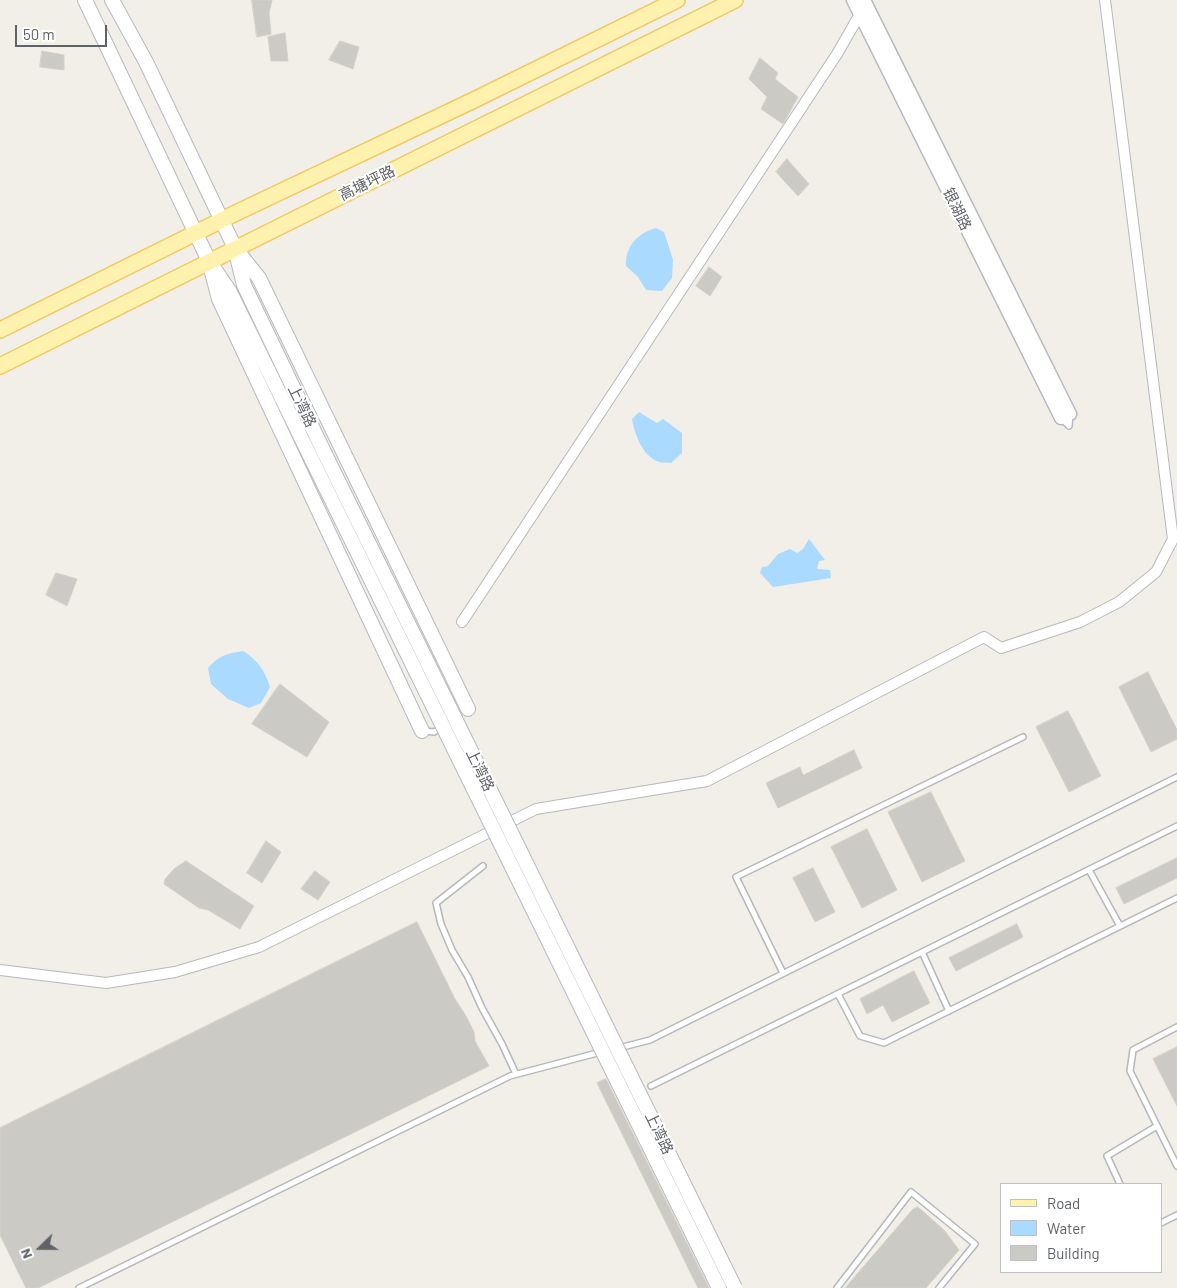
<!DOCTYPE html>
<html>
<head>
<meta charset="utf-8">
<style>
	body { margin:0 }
	#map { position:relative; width:1177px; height:1288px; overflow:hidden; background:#f1efe8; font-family:Barlow,sans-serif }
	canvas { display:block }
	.legend { position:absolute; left:1000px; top:1183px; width:162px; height:90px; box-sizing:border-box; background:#fff; border:1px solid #bfc1c3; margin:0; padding:6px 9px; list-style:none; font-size:15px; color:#5f6368 }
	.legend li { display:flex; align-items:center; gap:10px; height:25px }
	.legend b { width:25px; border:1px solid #bfc1c3 }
	.north { position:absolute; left:15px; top:1223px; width:50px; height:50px; -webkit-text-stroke:4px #fff; paint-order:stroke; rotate:248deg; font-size:14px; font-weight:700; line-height:20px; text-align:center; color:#5f6368 }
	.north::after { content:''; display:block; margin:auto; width:18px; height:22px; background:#5f6368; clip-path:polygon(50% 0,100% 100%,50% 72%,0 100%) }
	.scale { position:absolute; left:15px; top:25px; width:92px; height:22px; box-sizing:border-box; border:2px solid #5f6368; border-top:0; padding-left:6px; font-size:15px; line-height:18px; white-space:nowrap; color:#5f6368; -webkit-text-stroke:4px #fff; paint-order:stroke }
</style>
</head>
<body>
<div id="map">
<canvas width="1177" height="1288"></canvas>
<ul class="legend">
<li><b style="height:6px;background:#fff2af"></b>Road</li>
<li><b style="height:14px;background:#aadaff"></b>Water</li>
<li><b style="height:14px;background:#cccac5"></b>Building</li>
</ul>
<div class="north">N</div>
<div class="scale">50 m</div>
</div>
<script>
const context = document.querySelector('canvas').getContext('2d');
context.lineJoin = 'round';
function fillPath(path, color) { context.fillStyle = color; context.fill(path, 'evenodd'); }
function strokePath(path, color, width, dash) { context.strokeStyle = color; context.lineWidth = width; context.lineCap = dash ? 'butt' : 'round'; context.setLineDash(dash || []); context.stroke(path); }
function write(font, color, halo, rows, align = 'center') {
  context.font = font + ' Barlow,"Noto Sans SC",sans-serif'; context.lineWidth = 4.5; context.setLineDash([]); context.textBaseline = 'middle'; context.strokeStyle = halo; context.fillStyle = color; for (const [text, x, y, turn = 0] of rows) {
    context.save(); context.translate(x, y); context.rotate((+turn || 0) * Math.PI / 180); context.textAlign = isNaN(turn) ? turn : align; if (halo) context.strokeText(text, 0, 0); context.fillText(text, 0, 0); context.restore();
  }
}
fillPath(new Path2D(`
	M656 228 664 232 673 260 672 278 662 291 646 290 638 277 626 266C625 246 638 233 656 228Z
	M639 412 657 423 663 419 682 433V453L671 463C667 462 662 463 659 462 642 456 635 434 632 419Z
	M809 539 825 560 819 561 817 569 830 570 831 578 773 587 760 573 762 567 768 566 778 554 790 549 797 553 803 549Z
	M243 651C258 660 265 671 270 687L261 703 249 708 228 699 211 684 208 668C220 655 226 654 243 651Z`), '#aadaff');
const building = new Path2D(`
	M252 0H272L269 13 271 34 257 37Z
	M285 33 288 61H271L268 37Z
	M340 41 359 47 353 69 329 60Z
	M42 51 64 55V70L40 67Z
	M760 58 778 73 775 79 798 97 783 124 761 109 767 97 749 79Z
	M787 159 809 184 798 196 776 172Z
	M709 267 722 277 710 296 696 286Z
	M56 573 77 579 67 606 46 595Z
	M1148 672 1177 730V739L1151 752 1119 687Z
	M280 684 329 722 307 757 252 724Z
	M1068 711 1101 776 1069 792 1036 727Z
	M854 750 862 768 778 808 766 783 800 767 803 775Z
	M931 792 965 861 922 882 888 812Z
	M867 829 897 890 862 908 831 847Z
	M266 841 281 852 262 883 247 873Z
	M1177 858V878L1124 904 1116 888Z
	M186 861 254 906 240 929 208 910 199 908 164 884 165 879 174 869Z
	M813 868 835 912 815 922 793 878Z
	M315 871 330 882 318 900 301 889Z
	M417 922 455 999 466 1016 474 1032 475 1041 489 1066 38 1288H26L0 1235V1128Z
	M1017 924 1023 937 956 971 949 958Z
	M914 971 930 1003 892 1022 883 1005 867 1014 860 999Z
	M1177 1047V1106L1153 1059Z
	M606 1079 709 1288H698L597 1083Z
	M918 1207 944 1230 959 1250 926 1288H845L913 1209Z`);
fillPath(building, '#cccac5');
strokePath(building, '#d6d1c6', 1);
const service = new Path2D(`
	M1062 419 1069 426 1070 414
	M423 731 434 732 443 727
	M483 866 436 903 441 924 452 950 468 977 482 1008 502 1044 516 1074
	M1089 870 1120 926
	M922 952 949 1011
	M783 973 736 877 1023 737
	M838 994 860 1036 884 1043 1177 898
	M1177 1027 1133 1050 1130 1071 1177 1166
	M619 1048 650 1040 1177 777
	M651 1086 1177 826
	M1120 1184 1107 1156 1157 1126
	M1161 1223 1177 1215
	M79 1288 510 1076 601 1052
	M837 1288 911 1192 975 1244 939 1288`);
const minor = new Path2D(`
	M462 622 837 54 860 14
	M0 970 106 983 175 972 259 947 536 809 707 781 984 637 1001 648 1080 622 1119 602 1156 572 1173 539 1105 0`);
const tertiary = new Path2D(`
	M853 0 1061 418
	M864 0 1070 414`);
const secondary = new Path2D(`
	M85 0 209 261 230 292 312 460
	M112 0 146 62 235 248 244 285 325 454
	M235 248 259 278 468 709
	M209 261 219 299 422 731`);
const primary = new Path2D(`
	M0 330 240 211 472 101 677 0
	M0 366 735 0`);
strokePath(service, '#b5b8bc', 8);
strokePath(minor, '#b5b8bc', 12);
strokePath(tertiary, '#b5b8bc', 15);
strokePath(secondary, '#b6babf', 16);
strokePath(primary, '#f2c960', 18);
strokePath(service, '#fff', 5);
strokePath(minor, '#fff', 10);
strokePath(tertiary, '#fff', 12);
strokePath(secondary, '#fff', 14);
strokePath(primary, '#fff2af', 15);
const secondaryBridge = new Path2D(`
	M325 454 735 1288
	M312 460 719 1288`);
strokePath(secondaryBridge, '#b6babf', 16, []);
strokePath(secondaryBridge, '#fff', 14);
write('15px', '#5f6368', '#fff', [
	["高塘坪路",367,183,-26],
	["银湖路",957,209,64],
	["上湾路",302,406,64],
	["上湾路",480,770,64],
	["上湾路",659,1133,64]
]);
</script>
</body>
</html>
